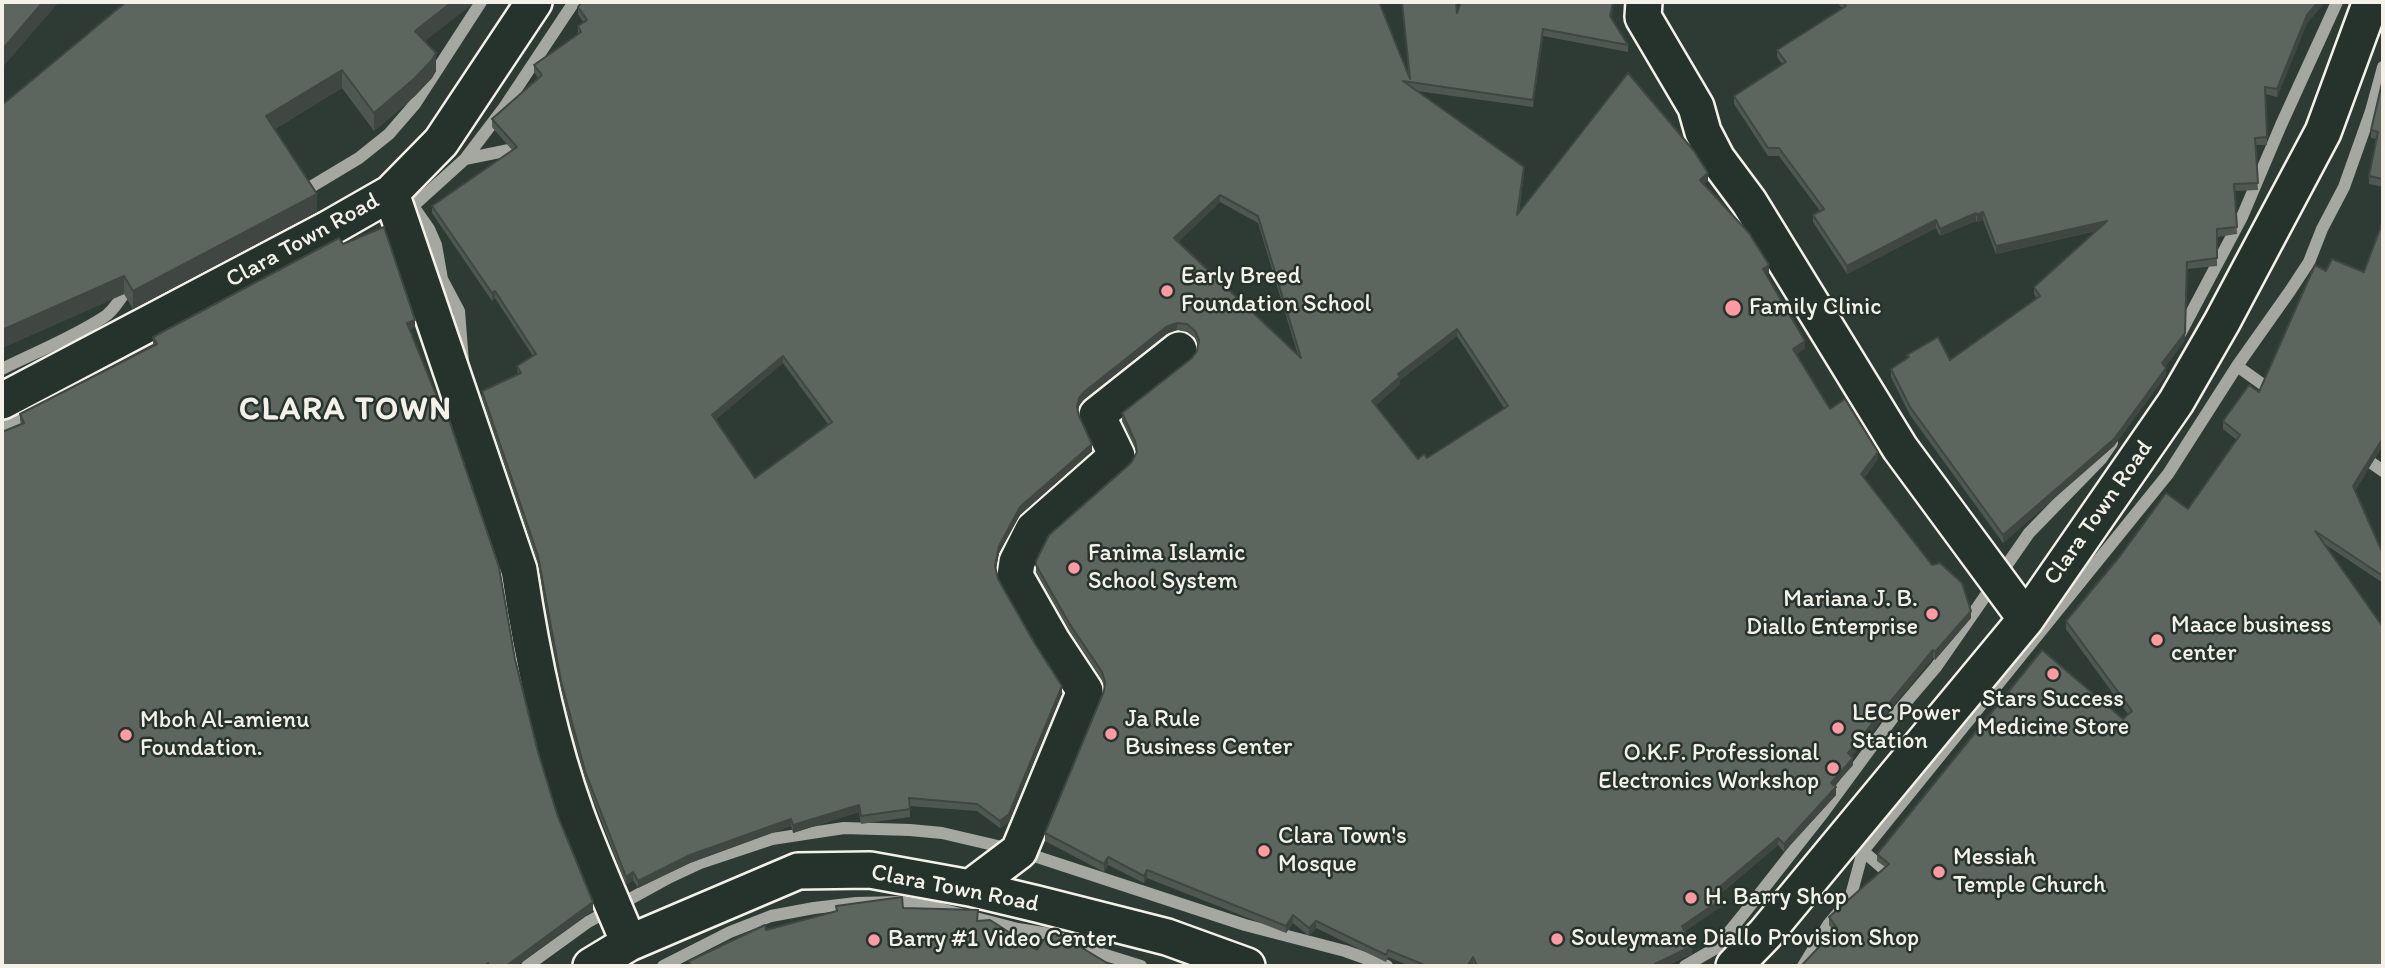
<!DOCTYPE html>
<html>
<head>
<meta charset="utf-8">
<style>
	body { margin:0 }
	#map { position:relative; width:2385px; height:968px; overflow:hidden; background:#2e3b34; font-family:Itim,sans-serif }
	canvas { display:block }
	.frame { position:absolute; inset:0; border:4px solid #f4f1e8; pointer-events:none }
</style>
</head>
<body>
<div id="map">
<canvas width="2385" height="968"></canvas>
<div class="frame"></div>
</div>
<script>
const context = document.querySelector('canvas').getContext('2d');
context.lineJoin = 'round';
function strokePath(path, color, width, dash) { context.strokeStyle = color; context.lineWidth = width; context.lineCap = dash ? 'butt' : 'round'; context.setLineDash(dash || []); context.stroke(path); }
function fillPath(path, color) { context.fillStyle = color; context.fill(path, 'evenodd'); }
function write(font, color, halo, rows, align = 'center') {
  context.font = font + ' Itim,sans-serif'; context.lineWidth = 5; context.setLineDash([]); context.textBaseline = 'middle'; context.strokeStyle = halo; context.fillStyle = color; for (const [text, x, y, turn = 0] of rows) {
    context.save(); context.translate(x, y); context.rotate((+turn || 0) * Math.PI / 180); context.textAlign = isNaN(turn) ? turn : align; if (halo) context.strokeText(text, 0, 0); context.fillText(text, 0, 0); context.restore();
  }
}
strokePath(new Path2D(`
	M465 159 514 149 525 142
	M299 194 359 158 389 134 415 104 481 2
	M413 206 429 229 436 245 442 279 459 311 463 362
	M402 216 465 159 503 109 574 2
	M2179 336 2242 217 2281 125 2337 2
	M2237 366 2276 394
	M2 369C36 352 72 338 104 317 117 309 121 293 133 285
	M2 428 32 412
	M2359 454 2383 471
	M1863 851 1894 878
	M527 966 588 922 670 877 700 863 772 839 844 828 910 830 942 833 1019 851 1245 925 1345 951 1387 966
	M663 966 730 932 771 916 814 908 856 903 900 902 937 908 1018 929 1050 934 1096 952 1141 966
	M1685 966 1716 948 1746 911 1823 813 1895 715 1936 667 2029 533 2101 459 2112 443
	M1803 966 1828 925 1850 899 1863 851 2168 474 2237 366 2290 291 2309 262 2322 229 2344 187 2371 111 2383 67`), '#a4a8a0', 12);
const street = new Path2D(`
	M1644 2 1643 17 1696 107 1703 132 1717 159 1749 202 1900 448 2026 619
	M391 193 519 570C531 651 548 736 576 814 592 858 611 900 629 943
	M2 401 328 229 391 193 441 142 534 2
	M970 888 1019 851 1085 691 1052 641 1015 576 1017 562 1033 530 1117 456 1097 415 1179 350
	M591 966 629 943 798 871 870 870 970 888 1037 904 1167 937 1247 966
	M1734 966 1765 934 2026 619 2176 402 2222 322 2323 132 2369 7 2373 2`);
strokePath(street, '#f4f1e8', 40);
strokePath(street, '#26332d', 35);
fillPath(new Path2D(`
	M475 2 424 41 436 71 432 78 415 96 374 131 342 88 275 129 317 212 133 309 124 294 2 348V105Z
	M1402 2H1456L1457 13 1461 2H1614L1611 18 1628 45V52L1543 36 1533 107 1417 91 1524 174 1519 213 1708 180 1704 184 1769 273 1766 275 1805 348 1796 354 1830 409 1878 459 1864 478 1971 618 1935 660 1933 658 1851 756 1853 765 1834 786 1836 795 1784 852 1778 845 1719 895 1722 906 1685 931 1692 954 1666 966H1474L1473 964 1472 966H1410L1388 957 1386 962 1316 928 1309 936 1293 923 1286 933 1147 878 1144 883 1108 865 1104 872 1045 841V833L1104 691V687L1102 680 1069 630 1036 572V565L1131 463 1136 453 1135 448 1122 421V413L1192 358 1197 351 1198 346 1195 338 1187 332 1177 330 1166 334 1084 399 1079 406 1078 411 1079 416 1092 451 1020 515 999 553 996 569 998 579 1062 693 1009 822 1000 828 977 811 910 806V817L861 824 859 812 793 833 791 826 690 863 638 888 633 880 626 885 585 778 561 689 538 564 482 398V391L518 375 517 366 533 356 495 298 492 301 432 213V206L512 150 492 127V119L538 78 534 72V65L578 34V26L583 22 578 14V7L1409 77ZM1220 202 1258 223 1298 355 1178 242ZM1457 336 1504 408 1427 458 1418 459 1375 406 1400 384V380ZM783 363 828 424 755 478 716 419Z
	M1837 2H2325L2307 23 2277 97 2265 94 2267 145H2255L2258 190 2235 191 2237 234 2217 237V266L2187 269 2185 340 2165 367 2166 375 2114 446 2003 543 1910 415 1891 377V369L1907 359V355L1950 360 2037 299 2034 294V287L2096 231 1996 254 1983 220 1977 222 1976 221 1940 236 1936 228 1847 274 1813 222V215L1820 211 1779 156H1768L1734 104V96L1782 64 1777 57V50L1842 8Z
	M2383 83V187L2369 184V176L2377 139 2371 138V130Z
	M2383 221V445L2355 491 2383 554V583L2326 545 2383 627 1834 932 1829 925V917L1885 867 1877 861V854L2123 719 2128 714 2066 629V621L2188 509 2237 440 2223 429V421L2259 392 2326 271 2364 272Z
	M343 244 415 327 410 329 515 659 538 752 557 814 593 910 516 966H2L21 424 20 421V414L153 346V337Z`), '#4f5751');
fillPath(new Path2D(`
	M43 2H59L2 68V50Z
	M452 2H475L415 49V31Z
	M2318 2H2325L2307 23 2277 97V89L2307 15Z
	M1543 29V36L1533 107V100Z
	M436 53V71L432 78 415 96 374 131V113Z
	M342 70V88L266 134V116Z
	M1524 167V174L1517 222V215Z
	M1708 173V180L1700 187V180Z
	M317 194V212L133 309V291Z
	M1220 195V202L1174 246V238Z
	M1983 212V220L1977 222V215Z
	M1976 213V221L1940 236V229Z
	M1936 220V228L1847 274V266Z
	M2107 221V228L1996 254V246Z
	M2187 262 2185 340 2162 371V363Z
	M1769 265V273L1763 277V269Z
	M124 276V294L2 348V330Z
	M495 291V298L492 301V293Z
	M415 320V327L407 330V323Z
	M1177 323V330L1166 334 1084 399 1079 406 1077 414V407L1079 398 1084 392 1166 327Z
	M1457 329V336L1400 380V384L1372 409V401L1398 374Z
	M1805 341V348L1793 357V349Z
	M783 356V363L712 422V415Z
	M2166 368V375L2114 446 2003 543V535Z
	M2383 438V445L2353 494V486Z
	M1092 444V451L1020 515 999 553 995 573V566L999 546 1020 507Z
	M1878 452V459L1861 481V474Z
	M1971 611V618L1935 660V652Z
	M1933 650V658L1848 761V753Z
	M1062 686V693L1009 822 1000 828V821Z
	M1853 758V765L1831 790V783Z
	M1836 787V795L1784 852V844Z
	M859 805V812L793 833V825Z
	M791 819V826L690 863 638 888V881L690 855Z
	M1778 838V845L1716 897V890Z
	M1108 857V865L1104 872V864Z
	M1147 870V878L1144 883V876Z
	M633 872V880L626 885V877Z
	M1722 899V906L1682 933V926Z
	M593 902V910L516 966H506Z
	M1293 915V923L1286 933V926Z
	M1316 921V928L1309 936V928Z
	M1692 946V954L1666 966H1655V964Z
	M1473 957V964L1472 966H1467Z`), '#404742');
const building = new Path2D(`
	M2 2H43L2 50Z
	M126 2H452L415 31 436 53 432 60 415 78 374 113 342 70 266 116 317 194 133 291 124 276 2 330V105Z
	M582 2H1379L1410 79 1402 2H1456L1457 13 1461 2H1613L1610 16 1628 45 1543 29 1533 100 1403 81 1524 167 1517 215 1628 73 1694 151 1708 173 1700 180 1749 233 1769 265 1763 269 1805 341 1793 349 1830 409 1845 399 1878 452 1861 474 1932 565 1940 563 1962 583 1971 611 1935 652 1933 650 1848 753 1853 758 1831 783 1836 787 1784 844 1778 838 1716 890 1722 899 1682 926 1692 946 1655 964 1656 966H1477L1473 957 1467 966H1427L1388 950 1386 955 1316 921 1309 928 1293 915 1286 926 1147 870 1144 876 1108 857 1104 864 1045 833 1104 691 1105 682 1102 672 1069 623 1036 565V561L1049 535 1131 463 1137 452 1135 441 1122 413 1192 358 1197 351 1199 340 1195 331 1187 324 1177 323 1166 327 1084 392 1079 398 1077 407 1079 416 1092 444 1020 507 999 546 995 566 998 579 1035 644 1062 686 1009 814 1000 821 977 804 909 798 910 809 861 816 859 805 793 825 791 819 690 855 638 881 633 872 626 877 585 771 561 681 538 556 482 391 521 373 517 366 536 354 495 291 492 293 432 206 517 147 492 119 542 75 534 65 581 32 578 26 587 20 578 7ZM1220 195 1258 216 1301 358 1174 238ZM1457 329 1508 406 1427 458 1424 454 1418 459 1372 401 1400 377 1398 374ZM783 356 832 422 755 478 712 415Z
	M1843 2H2318L2307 15 2277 89 2265 87 2267 137 2255 138 2258 183 2234 184 2237 227 2217 229V258L2187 262 2185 333 2162 363 2166 368 2114 439 2003 535 1910 407 1891 369 1909 357 1907 355 1938 337 1950 360 2040 296 2034 287 2107 221 1996 246 1983 212 1977 215 1976 213 1940 229 1936 220 1847 266 1813 215 1824 209 1779 148H1768L1734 96 1786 62 1777 50 1846 6Z
	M2382 83H2383V179L2369 176 2378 132 2371 130Z
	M2383 221V438L2353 486 2383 554V576L2315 531 2383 627V966H1801L1837 928 1829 917 1889 864 1877 854 2042 650 2123 719 2132 711 2066 621 2120 556 2166 493 2188 509 2240 435 2223 421 2249 385 2259 392 2315 265 2326 271 2332 259 2364 272Z
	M384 227 415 320 407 323 442 409 445 408 499 567 515 659 538 752 557 814 593 902 506 966H490L488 963 485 966H2V432L24 423 20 414 157 344 153 337 339 238 343 244Z
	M902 897 903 908 978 910 977 921 990 920 1037 950 1051 929 1112 966H691L689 961 765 925 766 930 837 911 836 906Z`);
fillPath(building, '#5c655e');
strokePath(building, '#404742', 2);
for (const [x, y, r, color] of [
	[1167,291,7,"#ff9aa2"],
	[1733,308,9,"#ff9aa2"],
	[1074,568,7,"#ff9aa2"],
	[1932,614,7,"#ff9aa2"],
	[2157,640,7,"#ff9aa2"],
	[2053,674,7,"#ff9aa2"],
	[1838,728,7,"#ff9aa2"],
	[1111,734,7,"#ff9aa2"],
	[126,735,7,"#ff9aa2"],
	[1833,768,7,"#ff9aa2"],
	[1264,851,7,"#ff9aa2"],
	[1939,872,7,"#ff9aa2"],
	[1691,898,7,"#ff9aa2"],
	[1557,939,7,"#ff9aa2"],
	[874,940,7,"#ff9aa2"]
]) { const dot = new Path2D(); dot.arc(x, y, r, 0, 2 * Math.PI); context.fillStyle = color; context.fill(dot); strokePath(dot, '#26332d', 2.5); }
write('24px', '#f4f1e8', '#26332d', [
	["Clara Town Road",303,241,-29],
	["Clara Town Road",2099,513,-55],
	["Clara Town Road",955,889,11]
]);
write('24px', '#f4f1e8', '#26332d', [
	["Early Breed",1181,277],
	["Foundation School",1181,305],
	["Family Clinic",1749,308],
	["Fanima Islamic",1088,554],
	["School System",1088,582],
	["Mariana J. B.",1918,600,"right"],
	["Diallo Enterprise",1918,628,"right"],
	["Maace business",2171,626],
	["center",2171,654],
	["Stars Success",2053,700,"center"],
	["Medicine Store",2053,728,"center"],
	["LEC Power",1852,714],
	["Station",1852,742],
	["Ja Rule",1125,720],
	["Business Center",1125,748],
	["Mboh Al-amienu",140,721],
	["Foundation.",140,749],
	["O.K.F. Professional",1819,754,"right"],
	["Electronics Workshop",1819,782,"right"],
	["Clara Town's",1278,837],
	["Mosque",1278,865],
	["Messiah",1953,858],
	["Temple Church",1953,886],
	["H. Barry Shop",1705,898],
	["Souleymane Diallo Provision Shop",1571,939],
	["Barry #1 Video Center",888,940]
], 'left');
context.letterSpacing = '2px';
write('bold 32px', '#f4f1e8', '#26332d', [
	["CLARA TOWN",346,411]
]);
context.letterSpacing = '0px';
</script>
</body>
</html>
